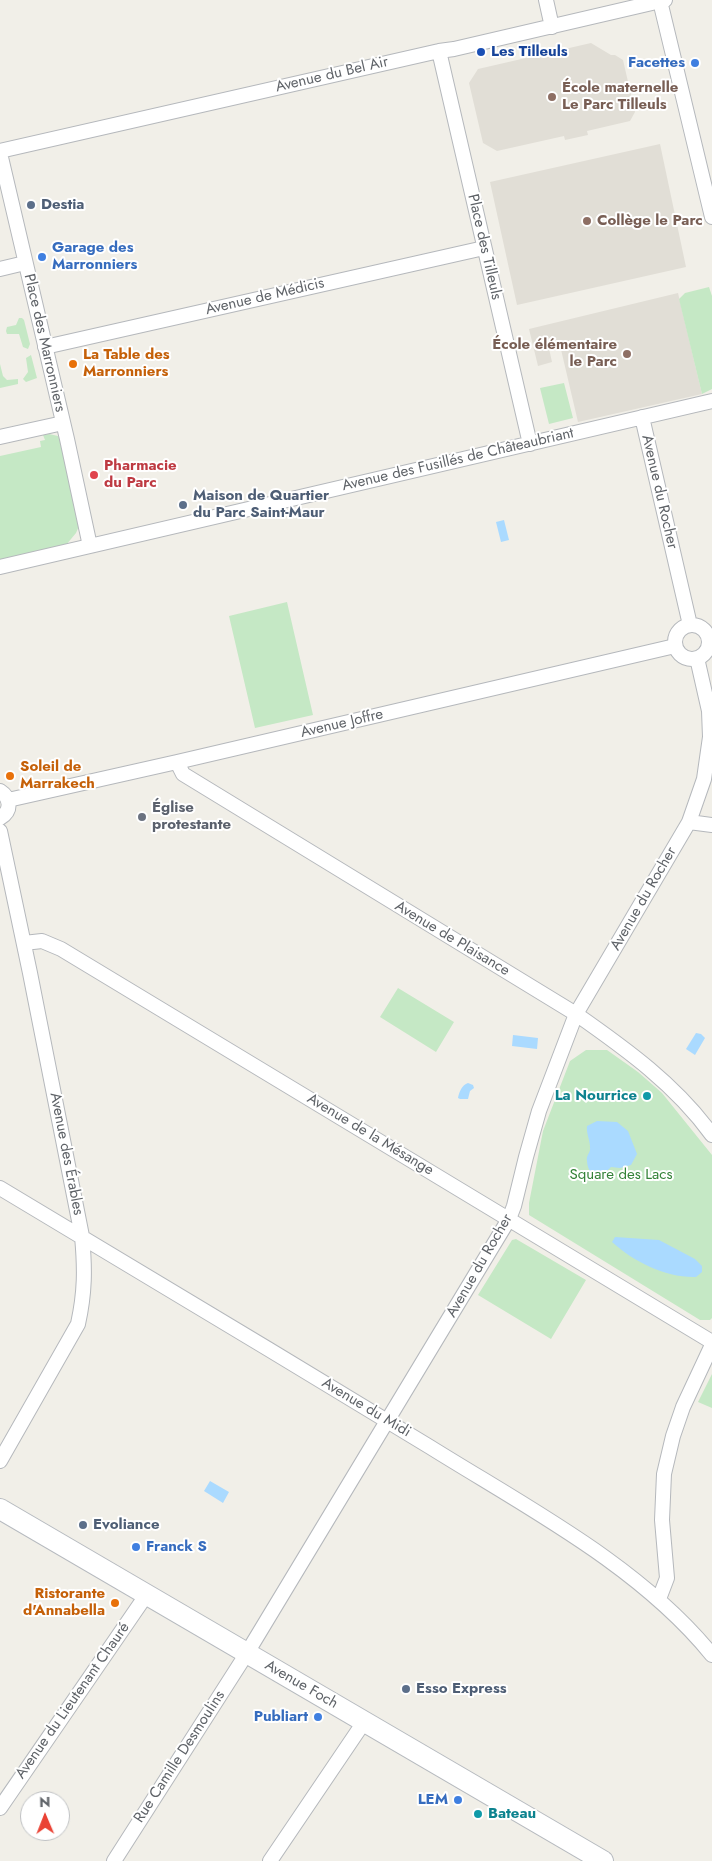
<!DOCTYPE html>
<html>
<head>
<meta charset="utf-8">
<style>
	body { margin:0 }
	#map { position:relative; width:712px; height:1861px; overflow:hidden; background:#f1efe8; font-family:Jost,sans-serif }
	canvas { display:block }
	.north { position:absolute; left:20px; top:1791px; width:50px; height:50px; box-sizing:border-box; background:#fff; border:1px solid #bfc1c3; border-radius:50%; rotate:359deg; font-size:14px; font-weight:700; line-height:20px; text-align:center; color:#5f6368 }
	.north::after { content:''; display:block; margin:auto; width:18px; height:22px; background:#ea4335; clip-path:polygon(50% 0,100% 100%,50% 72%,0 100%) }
</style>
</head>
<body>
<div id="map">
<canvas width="712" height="1861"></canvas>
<div class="north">N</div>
</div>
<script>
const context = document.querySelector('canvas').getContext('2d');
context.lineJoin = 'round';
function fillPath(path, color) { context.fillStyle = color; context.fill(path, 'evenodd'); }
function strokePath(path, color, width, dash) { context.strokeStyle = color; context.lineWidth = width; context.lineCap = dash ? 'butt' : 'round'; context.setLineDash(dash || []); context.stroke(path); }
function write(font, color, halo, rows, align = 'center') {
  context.font = font + ' Jost,sans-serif'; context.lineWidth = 4; context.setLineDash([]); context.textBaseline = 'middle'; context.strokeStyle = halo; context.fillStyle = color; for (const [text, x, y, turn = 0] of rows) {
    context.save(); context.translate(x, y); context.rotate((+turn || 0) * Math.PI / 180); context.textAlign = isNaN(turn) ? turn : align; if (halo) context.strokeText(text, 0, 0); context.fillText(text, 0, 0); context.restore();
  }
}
fillPath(new Path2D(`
	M591 43 611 55H615L623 60 635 112 630 121 587 131 588 135 565 140 564 136 497 151 483 143 469 83 478 69Z
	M660 144 686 267 517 305 490 182Z
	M678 293 702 394 578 422 559 341 548 344 552 362 538 366 529 329Z`), '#e1ded6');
fillPath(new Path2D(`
	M709 287 712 296V389L702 394 679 299 685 293Z
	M19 318H22L24 320 30 344 28 349 23 347 19 334H7L6 331 7 327 16 325Z
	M31 355 37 378 26 382 23 379 28 372 26 358Z
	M0 364 3 376 7 380 18 379V384L0 388Z
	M564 383 573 418 549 424 540 388Z
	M49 434 58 436 60 439 79 526 76 533 66 545 0 560V456L41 447 40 441 45 440 43 435Z
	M287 602 313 715 255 728 229 616Z
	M398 988 454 1022 436 1052 380 1017Z
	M586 1050H607L638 1072 662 1093 712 1155V1318L710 1320H700L529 1215V1203L543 1131 570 1061Z
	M516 1239 586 1280 551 1339 478 1295 512 1240Z
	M712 1374V1408L698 1402Z`), '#c5e8c5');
fillPath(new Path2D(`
	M504 520 509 540 501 542 496 522Z
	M696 1033 701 1034 705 1038 695 1055 686 1049Z
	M513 1035 538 1038 537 1049 512 1046Z
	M468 1083 473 1085 474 1088 470 1091 468 1099H460L458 1098C459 1092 462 1085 468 1083Z
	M597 1121 617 1122 628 1131 637 1154 631 1165 620 1168 611 1167C601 1178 588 1178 587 1161 586 1156 589 1154 590 1150 591 1142 586 1134 587 1126Z
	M615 1237 659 1240 695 1259 702 1266V1272L696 1277C666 1278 634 1262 612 1242Z
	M210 1481 229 1492 223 1503 204 1491Z`), '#aadaff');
const minor = new Path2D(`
	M546 0 552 27
	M660 1 712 217
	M439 51 530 444
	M0 151 439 51 454 49 665 0
	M0 153 67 439 90 546
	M0 269 25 263
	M45 347 484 248
	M642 417 690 625
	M0 437 63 423
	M0 567 712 401
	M675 642a17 17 0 1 1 34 0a17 17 0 1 1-34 0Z
	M177 762 183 774 576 1014C626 1049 676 1085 712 1135
	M0 791C11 798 12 811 0 818
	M8 800 177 762 675 646
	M689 822 712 825
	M0 831 30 973 82 1236C85 1269 85 1292 78 1324L0 1461
	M24 943 42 941 61 949 712 1342
	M0 1188C144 1274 287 1360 430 1447 526 1507 640 1566 712 1655
	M659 1599 667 1578 662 1520 664 1474 673 1436 683 1407 712 1345
	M0 1808 147 1594
	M114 1861 247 1653 509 1219 514 1206 526 1157 539 1111 576 1014 689 822 704 779 710 737 709 711 697 658
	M270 1861 364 1722`);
const secondary = new Path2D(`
	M0 1509 603 1861`);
strokePath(minor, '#b5b8bc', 16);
strokePath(secondary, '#b6babf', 22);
strokePath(minor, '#fff', 14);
strokePath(secondary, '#fff', 20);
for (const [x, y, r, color] of [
	[481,52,5,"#1a4fb4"],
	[695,63,5,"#3f7fe0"],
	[552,97,5,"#8d6e63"],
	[31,205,5,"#5c6f8a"],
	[587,221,5,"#8d6e63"],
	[42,257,5,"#3f7fe0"],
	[627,354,5,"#8d6e63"],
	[73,364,5,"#e8710a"],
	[94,475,5,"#e0444e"],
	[183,505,5,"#5c6f8a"],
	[10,776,5,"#e8710a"],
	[142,817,5,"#6b7280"],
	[647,1096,5,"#0f9aa8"],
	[83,1525,5,"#5c6f8a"],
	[136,1547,5,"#3f7fe0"],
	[115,1603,5,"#e8710a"],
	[406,1689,5,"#5c6f8a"],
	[318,1717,5,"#3f7fe0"],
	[458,1800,5,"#3f7fe0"],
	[478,1814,5,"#0f9aa8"]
]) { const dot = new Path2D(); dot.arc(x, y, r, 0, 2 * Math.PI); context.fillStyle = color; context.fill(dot); strokePath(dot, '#fff', 2); }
write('bold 15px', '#164399', '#fff', [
	["Les Tilleuls",491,52]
], 'left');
write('bold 15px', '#366cbe', '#fff', [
	["Facettes",685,63],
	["Garage des",52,248,"left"],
	["Marronniers",52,265,"left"],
	["Franck S",146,1547,"left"],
	["Publiart",308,1717],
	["LEM",448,1800]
], 'right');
write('15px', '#5f6368', '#fff', [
	["Avenue du Bel Air",332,75,-13],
	["Place des Tilleuls",484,247,77],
	["Avenue de Médicis",265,297,-13],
	["Place des Marronniers",44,343,77],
	["Avenue des Fusillés de Châteaubriant",458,460,-13],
	["Avenue du Rocher",659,492,77],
	["Avenue Joffre",342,724,-13],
	["Avenue du Rocher",644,899,-60],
	["Avenue de Plaisance",452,939,31],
	["Avenue de la Mésange",370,1135,31],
	["Avenue des Érables",66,1154,79],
	["Avenue du Rocher",480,1266,-60],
	["Avenue du Midi",366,1408,31],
	["Avenue Foch",301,1685,30],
	["Avenue du Lieutenant Chauré",73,1701,-55],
	["Rue Camille Desmoulins",180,1757,-57]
]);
write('bold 15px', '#785e54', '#fff', [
	["École maternelle",562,88],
	["Le Parc Tilleuls",562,105],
	["Collège le Parc",597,221],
	["École élémentaire",617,345,"right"],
	["le Parc",617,362,"right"]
], 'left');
write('bold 15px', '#4e5e75', '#fff', [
	["Destia",41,205],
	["Maison de Quartier",193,496],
	["du Parc Saint-Maur",193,513],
	["Evoliance",93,1525],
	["Esso Express",416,1689]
], 'left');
write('bold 15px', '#c56008', '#fff', [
	["La Table des",83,355],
	["Marronniers",83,372],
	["Soleil de",20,767],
	["Marrakech",20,784],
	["Ristorante",105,1594,"right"],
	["d'Annabella",105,1611,"right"]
], 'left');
write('bold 15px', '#be3a42', '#fff', [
	["Pharmacie",104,466],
	["du Parc",104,483]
], 'left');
write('bold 15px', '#5b616d', '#fff', [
	["Église",152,808],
	["protestante",152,825]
], 'left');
write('bold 15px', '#0d838f', '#fff', [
	["La Nourrice",637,1096],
	["Bateau",488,1814,"left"]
], 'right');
write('15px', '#348238', '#fff', [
	["Square des Lacs",621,1175]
]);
</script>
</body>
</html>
